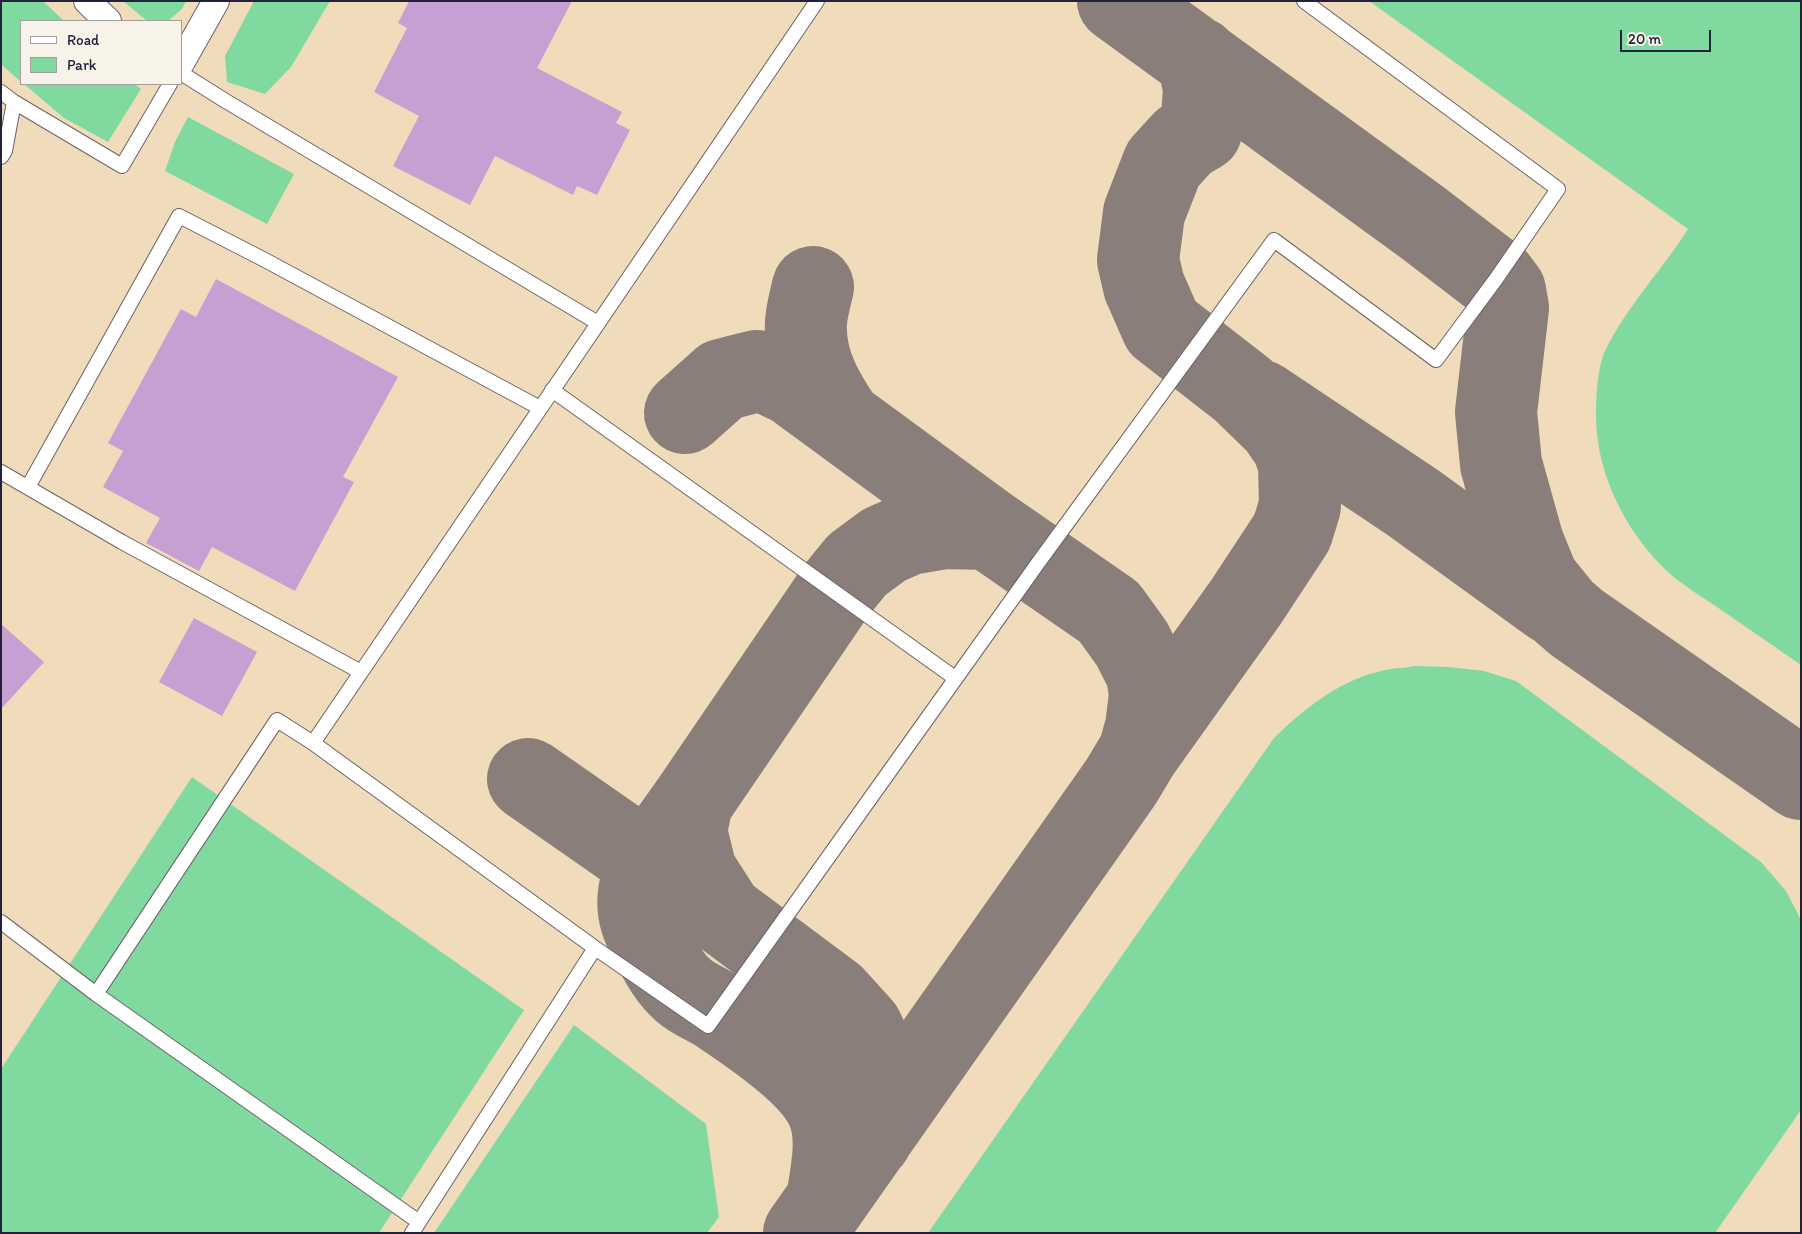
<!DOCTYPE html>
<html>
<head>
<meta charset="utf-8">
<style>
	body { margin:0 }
	#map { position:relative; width:1802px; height:1234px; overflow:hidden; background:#f0dbba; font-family:Itim,sans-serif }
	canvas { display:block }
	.frame { position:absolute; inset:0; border:2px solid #22223b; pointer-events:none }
	.legend { position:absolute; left:20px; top:20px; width:162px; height:65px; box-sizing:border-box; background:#f7f3e8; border:1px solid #a29fa3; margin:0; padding:6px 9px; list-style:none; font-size:15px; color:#22223b }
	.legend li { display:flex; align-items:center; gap:10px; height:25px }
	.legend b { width:25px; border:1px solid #a29fa3 }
	.scale { position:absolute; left:1620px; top:30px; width:91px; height:22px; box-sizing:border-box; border:2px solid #22223b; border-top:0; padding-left:6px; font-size:15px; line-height:18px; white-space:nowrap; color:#22223b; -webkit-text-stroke:4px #f7f3e8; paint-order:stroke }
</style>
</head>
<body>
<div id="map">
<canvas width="1802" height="1234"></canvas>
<div class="frame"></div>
<ul class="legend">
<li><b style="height:6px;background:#fff"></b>Road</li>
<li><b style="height:14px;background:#80daa0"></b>Park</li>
</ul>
<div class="scale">20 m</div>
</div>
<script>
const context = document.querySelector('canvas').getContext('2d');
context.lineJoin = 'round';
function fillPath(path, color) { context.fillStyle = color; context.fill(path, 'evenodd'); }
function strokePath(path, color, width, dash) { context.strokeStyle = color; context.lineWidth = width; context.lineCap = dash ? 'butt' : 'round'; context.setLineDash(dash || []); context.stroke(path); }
fillPath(new Path2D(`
	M1 1H43L64 21H21V82L1 64Z
	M123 1H186L182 9 168 21H147Z
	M254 1H330L291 67 265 94 227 82 225 56Z
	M1369 1H1801V665C1773 646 1745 626 1717 607 1704 598 1689 589 1676 579 1630 540 1597 479 1596 418 1596 398 1597 369 1605 351 1627 306 1662 270 1688 229Z
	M24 84H135L141 89 108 142 64 118Z
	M188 117 294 174 267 224 165 171 175 142Z
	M1415 666 1449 667 1484 671 1516 681 1761 862 1786 891 1801 920V1110L1715 1233H928L1274 738C1305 708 1341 679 1385 670 1395 668 1405 668 1415 666Z
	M192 777 524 1010 379 1233H1V1069Z
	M574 1025 706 1124 719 1217 707 1233H434Z`), '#80daa0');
strokePath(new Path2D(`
	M1118 1 1423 223 1496 279 1505 291 1508 308 1496 412 1501 464 1523 543 1538 580 1563 611 1577 623 1801 779
	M813 287C810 299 807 310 806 322 804 360 821 390 842 421
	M1261 401 1412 502 1553 604
	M685 413 722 380 741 375 757 371 770 374 793 385 989 529 1109 612 1132 644 1147 674 1150 695 1146 727 1139 752 1121 782 804 1233
	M1139 752 1246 602 1292 532 1300 506 1299 464 1293 446 1278 424 1243 390 1162 327 1144 286 1138 260 1144 213 1163 164 1184 141 1201 131 1204 89 1198 58 1200 68
	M528 779 696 896
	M692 802C678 822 641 870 639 893 636 914 643 929 653 947 661 962 669 978 683 990 693 999 707 1004 719 1012 752 1034 818 1077 830 1117 838 1143 831 1173 827 1200
	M871 1139 878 1116 881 1091 877 1068 871 1047 862 1028 833 996 723 914 696 872 686 831 692 802 835 592 857 565 884 545 909 534 944 528 989 529`), '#897e7a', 82);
fillPath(new Path2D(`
	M409 1H572L537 68 622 112 616 123 630 130 597 195 577 186 573 195 495 156 470 205 393 166 419 116 374 92 407 28 398 23Z
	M216 279 398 377 343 477 354 482 295 591 212 547 199 571 146 543 160 518 103 487 123 451 108 443 181 309 196 317Z
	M194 618 257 652 222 716 159 682Z
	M1 624 44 662 1 709Z`), '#c6a0d3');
const lane = new Path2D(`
	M181 73 224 100 598 323
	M1 92 14 102 122 166 170 84
	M1 157 5 151 14 102
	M552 390 955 678
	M1 472 122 542 361 672
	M28 487 179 216 263 259 540 408
	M313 743 817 1
	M1 922 96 994 419 1222
	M96 994 277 720 313 743 595 948 708 1026 1038 563 1274 240 1436 360 1496 279 1558 189 1304 1
	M412 1233 595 948`);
const street = new Path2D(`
	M87 1 108 21
	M181 63 216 1`);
strokePath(lane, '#6a6367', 16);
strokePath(street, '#6a6367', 28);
strokePath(lane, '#fff', 14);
strokePath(street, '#fff', 26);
</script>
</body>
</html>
